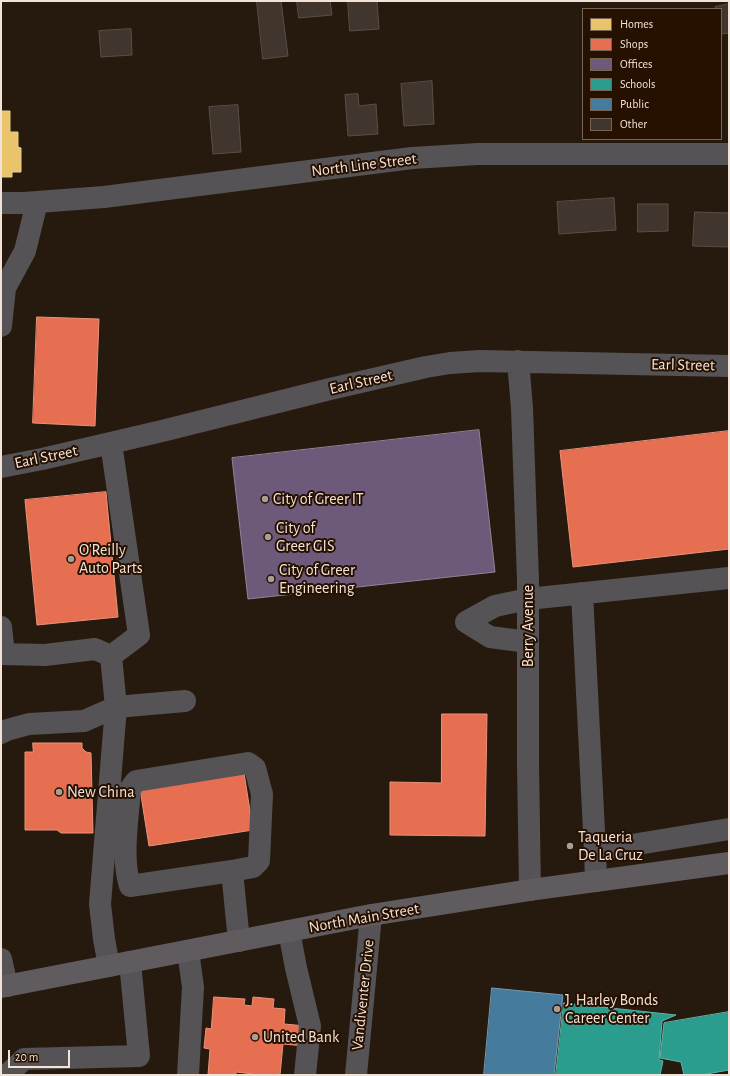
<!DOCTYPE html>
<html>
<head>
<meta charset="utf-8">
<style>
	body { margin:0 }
	#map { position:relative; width:730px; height:1076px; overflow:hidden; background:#261a0f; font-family:"Alegreya Sans",sans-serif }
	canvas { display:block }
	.frame { position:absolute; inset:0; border:2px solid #f3e3d7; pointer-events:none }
	.legend { position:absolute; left:582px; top:8px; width:140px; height:132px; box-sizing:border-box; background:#261000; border:1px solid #786456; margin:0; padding:5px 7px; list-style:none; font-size:12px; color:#f3e3d7 }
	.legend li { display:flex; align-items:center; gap:8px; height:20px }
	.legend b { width:20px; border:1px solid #786456 }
	.scale { position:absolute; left:8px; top:1050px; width:62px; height:18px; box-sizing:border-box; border:2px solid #f3e3d7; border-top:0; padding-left:5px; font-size:12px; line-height:14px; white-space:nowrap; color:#f3e3d7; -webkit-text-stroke:3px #261000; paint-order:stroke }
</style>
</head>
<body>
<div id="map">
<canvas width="730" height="1076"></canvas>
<div class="frame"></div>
<ul class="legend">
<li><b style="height:11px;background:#e9c46a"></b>Homes</li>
<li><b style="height:11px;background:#e76f51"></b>Shops</li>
<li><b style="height:11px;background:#6d597a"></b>Offices</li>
<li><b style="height:11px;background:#2a9d8f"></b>Schools</li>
<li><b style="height:11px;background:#457b9d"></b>Public</li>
<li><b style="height:11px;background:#41362d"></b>Other</li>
</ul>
<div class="scale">20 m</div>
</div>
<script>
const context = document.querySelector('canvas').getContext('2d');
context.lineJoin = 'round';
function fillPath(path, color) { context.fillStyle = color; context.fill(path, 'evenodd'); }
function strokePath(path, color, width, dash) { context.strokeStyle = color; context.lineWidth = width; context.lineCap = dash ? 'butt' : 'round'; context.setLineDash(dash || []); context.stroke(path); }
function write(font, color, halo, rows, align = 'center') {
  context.font = font + ' "Alegreya Sans",sans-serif'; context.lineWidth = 4; context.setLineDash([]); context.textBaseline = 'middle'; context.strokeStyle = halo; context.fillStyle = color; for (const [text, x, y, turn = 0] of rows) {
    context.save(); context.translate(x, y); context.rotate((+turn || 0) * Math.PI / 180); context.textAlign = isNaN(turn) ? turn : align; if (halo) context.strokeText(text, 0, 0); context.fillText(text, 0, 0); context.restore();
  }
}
const homes = new Path2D(`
	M1 111H10V132H18V147L21 148V172H12V177H1Z`);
fillPath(homes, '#e9c46a');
strokePath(homes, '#eccd8b', 1);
const shops = new Path2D(`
	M37 317 99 319 95 426 33 423Z
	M729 431V549L573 567 560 451Z
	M106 492 118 617 37 625 25 500Z
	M442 714H487L485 836 390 835V782L441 783Z
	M33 743H82V748L86 752 91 753 93 833H61L57 830H25V752H33Z
	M244 773 253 830 149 846 140 789Z
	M214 997 245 999 244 1005 252 1006 253 997 274 999 273 1008 285 1009 284 1024 306 1026 305 1046 283 1044 280 1075H253V1074L236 1072V1075H208L210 1049 204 1048 206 1028 211 1029Z`);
fillPath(shops, '#e76f51');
strokePath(shops, '#eb9279', 1);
const offices = new Path2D(`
	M479 430 495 572 248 599 232 458Z`);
fillPath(offices, '#6d597a');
strokePath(offices, '#958296', 1);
const schools = new Path2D(`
	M564 1003 676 1015 662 1021 659 1060 663 1061 660 1075H556Z
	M729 1012V1070L701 1075H684L681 1062 660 1058 664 1023Z`);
fillPath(schools, '#2a9d8f');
strokePath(schools, '#66b2a5', 1);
const public = new Path2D(`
	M492 988 563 995 554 1075H484Z`);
fillPath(public, '#457b9d');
strokePath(public, '#799aae', 1);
const building = new Path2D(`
	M257 1H281L288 56 263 59Z
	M297 1H330L332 15 299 18Z
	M348 1H377L379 29 350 31Z
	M729 4V33L721 34V9H716L715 7Z
	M131 29 132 55 101 57 99 31Z
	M432 81 434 124 404 126 401 84Z
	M358 94 359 106 376 104 378 134 348 136 345 95Z
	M238 105 241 152 213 154 209 107Z
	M614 198 616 230 559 234 557 202Z
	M638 204H668V231L638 232Z
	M695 212 729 213V247L693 246Z`);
fillPath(building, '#41362d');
strokePath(building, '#5a4f47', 1);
strokePath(new Path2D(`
	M1 203H24L104 197 412 158 478 154H729
	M1 326 5 288 25 251 37 202
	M518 361 522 408 528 581V764L530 890
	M1 467 42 459 162 431 330 389 426 367 450 363 480 361 729 366
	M582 593 595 851
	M1 627 4 654
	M528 642 490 637 466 622 495 606 528 599 729 578
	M1 654 45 655 95 649 111 656 116 707 100 904 104 939 109 966
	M111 656 139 635 111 443
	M1 733 7 730 29 724 84 721 116 707 185 701
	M232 871 253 867 259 861 262 794 255 768 248 763 136 781 130 789C128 819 121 857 130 886L232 871 239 941
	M596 881 595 851 729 829
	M289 931 296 968 310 1026 305 1075
	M1 959 7 986
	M7 1075 24 1059 139 1056 130 962
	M188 1075 193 987 188 951
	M356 1075 371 915`), '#555355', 22);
strokePath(new Path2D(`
	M1 987 371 915 530 890 729 863`), '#605b5e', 22);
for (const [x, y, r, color] of [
	[265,499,4,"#ab9d91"],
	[268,537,4,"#ab9d91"],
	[71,559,4,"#ab9d91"],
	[271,579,4,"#ab9d91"],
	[59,792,4,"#ab9d91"],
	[570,846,4,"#ab9d91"],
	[557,1009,4,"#ab9d91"],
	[255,1037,4,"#ab9d91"]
]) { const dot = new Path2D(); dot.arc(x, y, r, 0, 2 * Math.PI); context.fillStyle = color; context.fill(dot); strokePath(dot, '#261000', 1.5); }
write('16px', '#f3e3d7', '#261000', [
	["North Line Street",364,165,-7],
	["Earl Street",683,365,1],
	["Earl Street",361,382,-13],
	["Earl Street",46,457,-12],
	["Berry Avenue",528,626,-90],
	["North Main Street",364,918,-10],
	["Vandiventer Drive",363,995,-84]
]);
write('16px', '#f3e3d7', '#261000', [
	["City of Greer IT",273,499],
	["City of",276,528],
	["Greer GIS",276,546],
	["O'Reilly",79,550],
	["Auto Parts",79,568],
	["City of Greer",279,570],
	["Engineering",279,588],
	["New China",67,792],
	["Taqueria",578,837],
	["De La Cruz",578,855],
	["J. Harley Bonds",565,1000],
	["Career Center",565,1018],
	["United Bank",263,1037]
], 'left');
</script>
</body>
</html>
